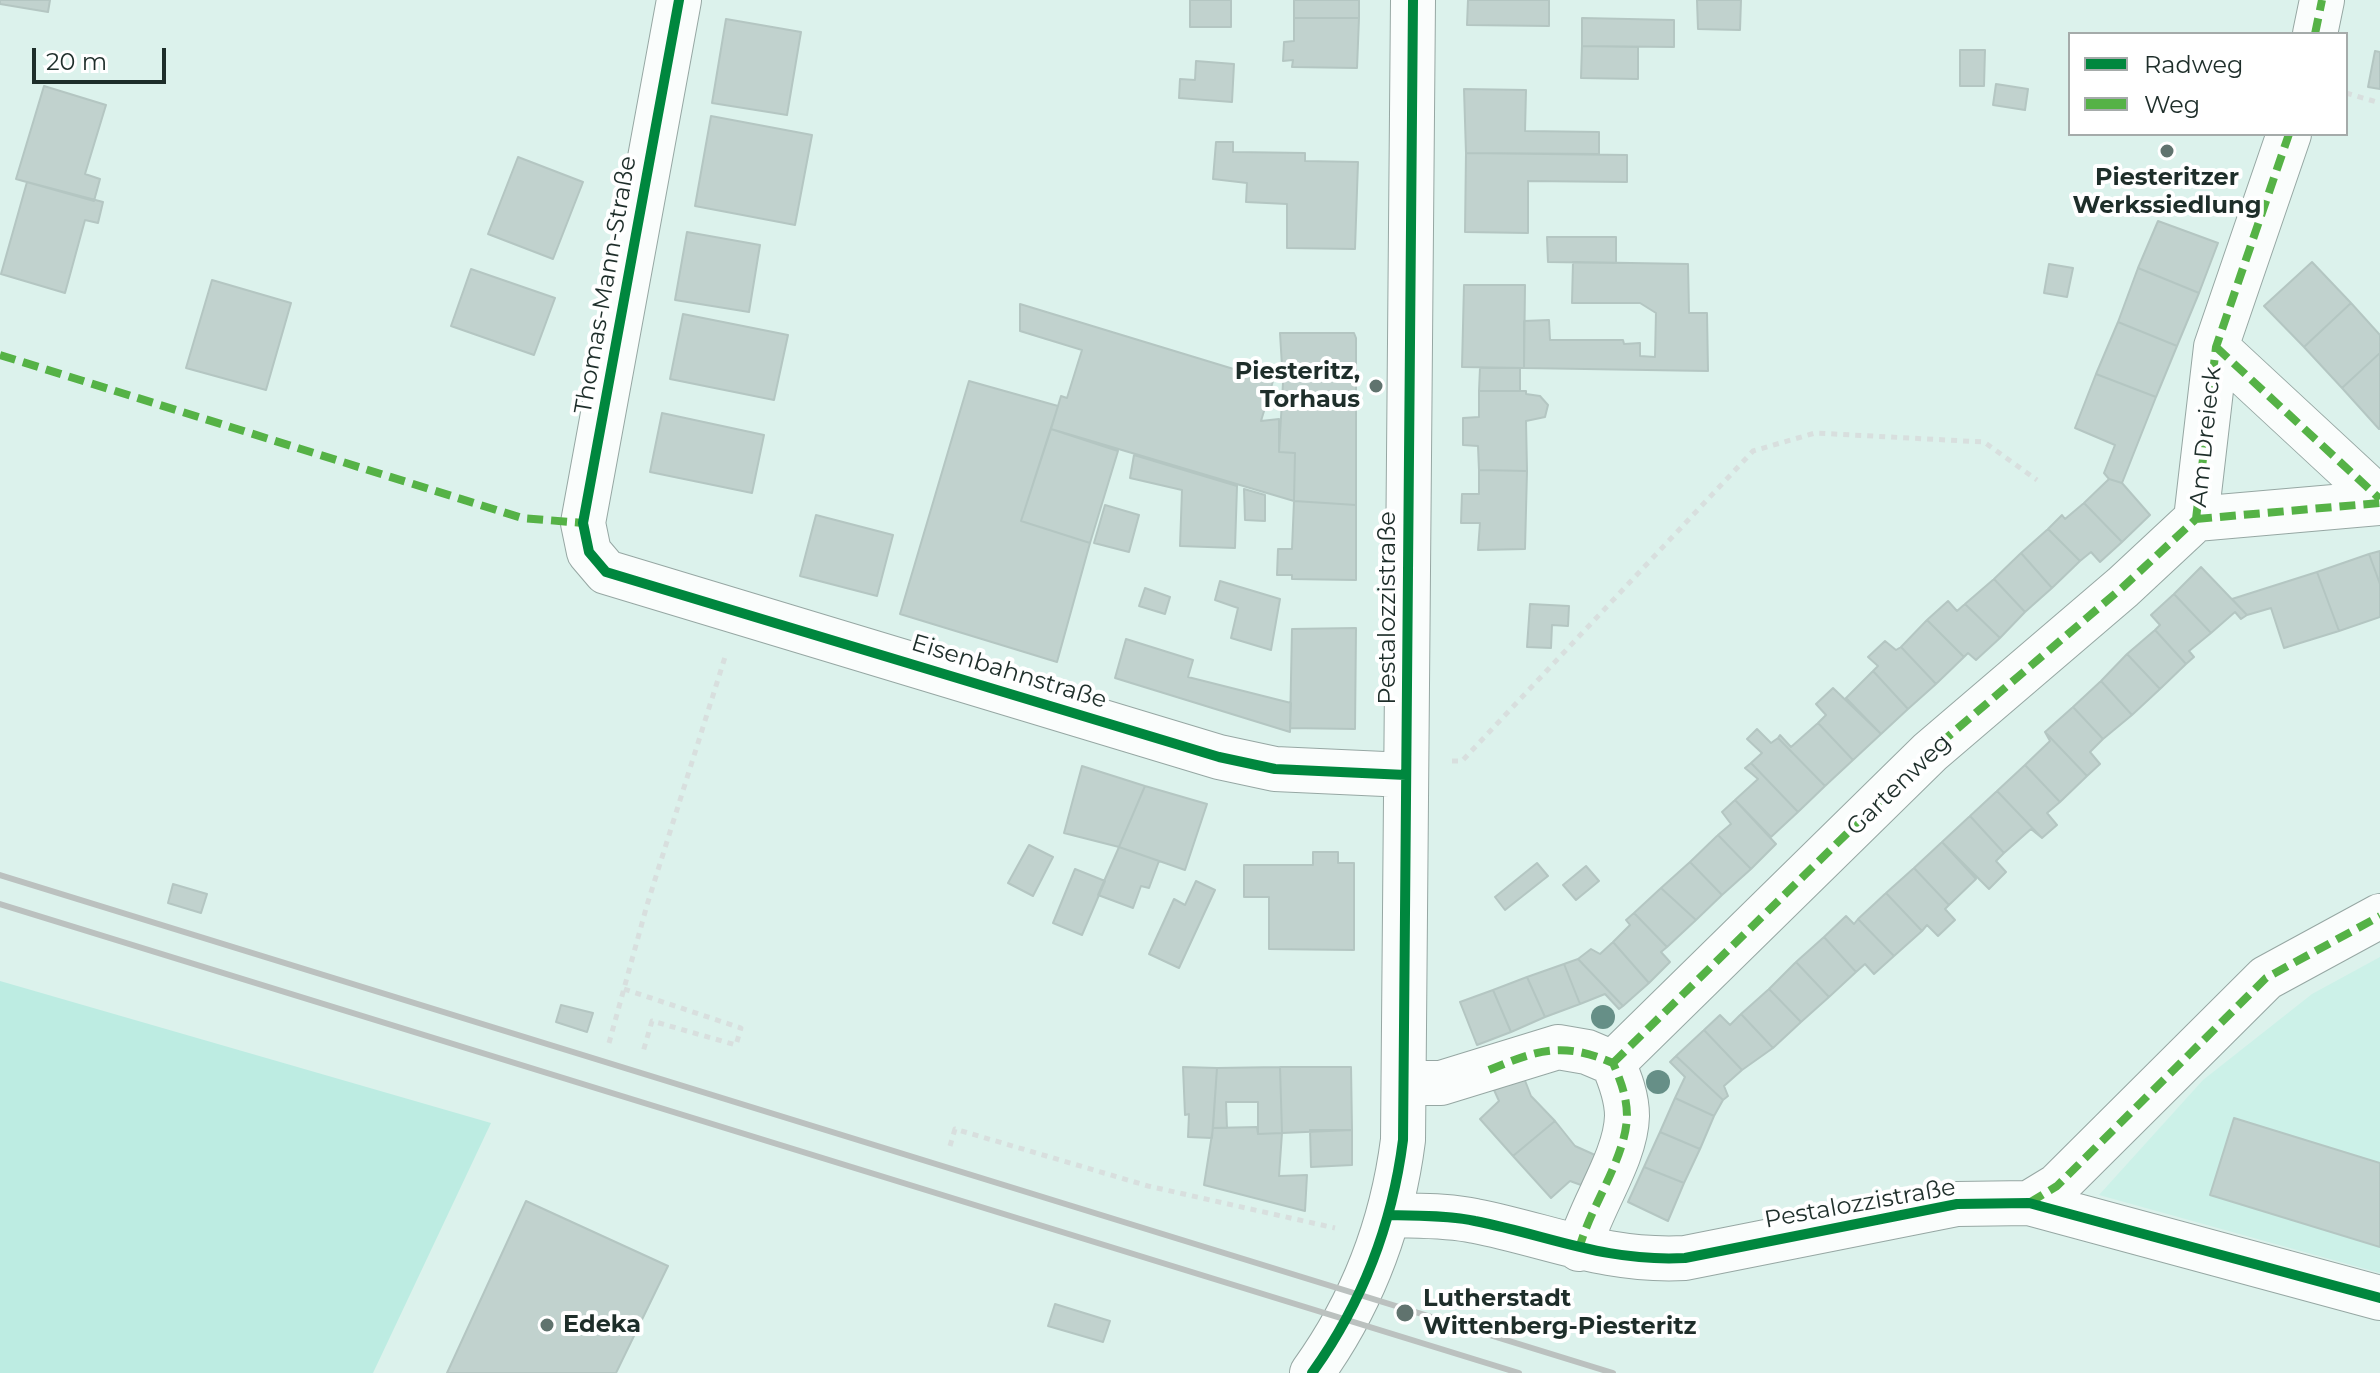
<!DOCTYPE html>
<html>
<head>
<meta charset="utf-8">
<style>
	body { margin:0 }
	#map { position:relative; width:2380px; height:1373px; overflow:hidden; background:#dcf2ec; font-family:Montserrat,sans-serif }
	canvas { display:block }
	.legend { position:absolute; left:2068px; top:32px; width:280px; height:104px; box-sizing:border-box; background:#fff; border:2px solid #a5abaa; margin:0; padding:10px 14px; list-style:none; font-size:24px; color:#1e2e2a }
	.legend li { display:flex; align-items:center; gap:16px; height:40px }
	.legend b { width:40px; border:2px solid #a5abaa }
	.scale { position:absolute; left:32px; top:48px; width:134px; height:36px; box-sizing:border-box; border:4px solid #1e2e2a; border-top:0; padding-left:10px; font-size:24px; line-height:28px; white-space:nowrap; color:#1e2e2a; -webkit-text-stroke:6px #fff; paint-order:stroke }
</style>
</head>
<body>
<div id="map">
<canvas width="2380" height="1373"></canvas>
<ul class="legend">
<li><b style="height:10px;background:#00873e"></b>Radweg</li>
<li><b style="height:10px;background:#55b246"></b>Weg</li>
</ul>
<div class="scale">20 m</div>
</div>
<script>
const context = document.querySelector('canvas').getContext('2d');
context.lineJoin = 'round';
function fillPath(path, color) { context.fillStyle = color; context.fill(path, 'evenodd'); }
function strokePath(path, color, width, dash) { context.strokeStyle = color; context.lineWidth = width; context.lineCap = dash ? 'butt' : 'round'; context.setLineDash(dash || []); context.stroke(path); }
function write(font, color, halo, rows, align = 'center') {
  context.font = font + ' Montserrat,sans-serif'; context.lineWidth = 8; context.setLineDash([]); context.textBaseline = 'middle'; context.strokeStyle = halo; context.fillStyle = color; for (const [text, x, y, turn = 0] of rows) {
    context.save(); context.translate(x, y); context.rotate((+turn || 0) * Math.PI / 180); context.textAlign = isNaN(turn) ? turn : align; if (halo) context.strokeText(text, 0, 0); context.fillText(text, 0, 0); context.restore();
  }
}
fillPath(new Path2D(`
	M2380 957V1273L2099 1195 2203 1080 2312 994Z`), '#ccf1e8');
fillPath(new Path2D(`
	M0 981 491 1123 373 1373H0Z`), '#bdece2');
const building = new Path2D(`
	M0 0H50L48 12 0 4Z
	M1190 0H1231V27H1190Z
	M1294 0H1359V18H1294Z
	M1468 0H1549V26L1467 25Z
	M1697 0H1741L1740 30 1698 29Z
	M1294 18H1359L1357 68 1292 67 1293 60 1283 61 1284 42 1294 41Z
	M1582 18 1674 20V47L1582 46Z
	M726 19 801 32 787 115 712 103Z
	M1582 46 1638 47V79L1581 78Z
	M1960 50H1985L1984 86H1960Z
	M2375 51 2380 52V89L2368 87Z
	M1196 61 1234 64 1232 102 1179 98 1180 79 1195 80Z
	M1996 84 2028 89 2025 110 1993 105Z
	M44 86 106 105 85 174 100 179 94 201 16 179Z
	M1464 89 1526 90 1525 131 1599 132V154L1466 153Z
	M711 116 812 135 795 225 695 206Z
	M1216 142H1233V152L1305 153V161L1358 162 1355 249 1287 248V204L1246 202 1247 183 1213 179Z
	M1466 153 1627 155V182L1528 181V233L1465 232Z
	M518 157 583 182 553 259 488 234Z
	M27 182 103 202 98 223 85 220 65 293 1 274Z
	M2158 221 2218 243 2199 293 2138 268Z
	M687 232 760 245 749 312 675 300Z
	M1547 237H1616V263L1548 262Z
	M1573 262 1688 264 1689 313H1707L1708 371 1524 368V321L1549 320 1550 340H1623L1624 344 1640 343V356L1655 357 1656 313 1640 303H1572Z
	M2312 262 2351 303 2304 347 2264 306Z
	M2049 264 2073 268 2067 297 2044 293Z
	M2138 268 2199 293 2177 346 2118 322Z
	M471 269 555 298 534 355 451 326Z
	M212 280 291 303 266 390 186 368Z
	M1464 285H1525L1524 368 1462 367Z
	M2351 303 2380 335V353L2342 388 2304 347Z
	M1020 304 1273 381 1261 421 1279 419V452L1295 453 1294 501 1051 429 1061 396 1067 398 1082 350 1020 331Z
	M683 314 788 335 774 400 670 379Z
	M2118 322 2177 346 2156 397 2096 374Z
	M1280 333H1354L1356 338V505L1294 501 1295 453 1279 452 1283 383Z
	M2380 353V429H2379L2342 388Z
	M1480 368H1520V391H1479Z
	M2096 374 2156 397 2122 483 2109 479 2104 473 2115 445 2075 428Z
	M969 381 1058 406 1021 521 1090 543 1057 662 900 614Z
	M1479 391H1526V394L1540 396 1548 405 1545 417 1526 421 1527 471 1479 470 1478 446 1463 445V418L1479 417Z
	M662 413 764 435 752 493 650 472Z
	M1051 429 1118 451 1090 543 1021 521Z
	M1134 455 1237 486 1235 548 1180 546 1182 490 1130 478Z
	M1479 470 1527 471 1525 549 1478 550 1480 523H1461L1462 494H1479Z
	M2109 479 2122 483 2150 515 2122 542 2084 503Z
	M1244 489 1265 495V521L1245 520Z
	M1294 501 1356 505V580L1292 579V575H1277L1278 549H1292Z
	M2084 503 2122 542 2100 562 2091 552 2080 561 2048 529 2062 515 2065 519Z
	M1105 505 1139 515 1129 552 1094 543Z
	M816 515 893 535 877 596 800 576Z
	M2048 529 2080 561 2052 588 2021 553Z
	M2380 551V584L2369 554Z
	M2021 553 2052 588 2025 612 1994 579Z
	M2369 554 2380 584V617L2339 631 2317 572Z
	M2201 567 2247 615 2241 619 2235 612 2211 633 2174 594Z
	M2317 572 2339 631 2284 648 2271 608 2247 615 2232 599Z
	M1994 579 2025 612 2000 638 1965 604Z
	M1220 581 1280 599 1271 650 1231 638 1238 608 1215 600Z
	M1145 588 1170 597 1165 614 1139 606Z
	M2174 594 2211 633 2189 651 2194 657 2186 664 2155 630 2160 625 2151 615Z
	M1948 601 1957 611 1965 604 2000 638 1976 660 1968 653 1964 657 1927 620Z
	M1530 604 1569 606 1568 626 1552 625 1551 648 1527 647Z
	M1927 620 1964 657 1936 684 1901 647Z
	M1356 628 1355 729 1290 728 1292 629Z
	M2155 630 2186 664 2160 689 2127 654Z
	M1126 639 1193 660 1188 677 1291 703 1290 732 1115 678Z
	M1885 641 1896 650 1901 647 1936 684 1908 709 1873 671 1878 666 1868 657Z
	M2127 654 2160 689 2132 715 2101 681Z
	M1873 671 1908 709 1881 734 1846 698Z
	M2101 681 2132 715 2103 739 2073 707Z
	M1833 688 1881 734 1853 760 1818 723 1826 715 1816 704Z
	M2073 707 2103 739 2090 752 2100 764 2087 776 2045 732Z
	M1818 723 1853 760 1825 786 1778 738 1780 735 1791 747Z
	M1757 729 1771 743 1778 738 1825 786 1798 812 1751 763 1762 753 1747 739Z
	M2045 732 2087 776 2060 802 2025 765 2050 741Z
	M1751 763 1798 812 1771 837 1735 800 1758 779 1745 768Z
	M2025 765 2060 802 2047 813 2057 825 2042 838 1997 791Z
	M1082 766 1145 786 1119 847 1064 833Z
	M1145 786 1207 804 1185 870 1119 847Z
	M1997 791 2042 838 2031 829 2004 853 1970 816Z
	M1735 800 1776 844 1751 869 1718 835 1731 824 1722 812Z
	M1970 816 2004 853 1996 861 2006 872 1989 889 1942 842Z
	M1718 835 1751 869 1722 895 1690 862Z
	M1942 842 1976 879 1949 905 1914 868Z
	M1029 845 1053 857 1033 896 1008 883Z
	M1119 847 1159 861 1149 888 1141 886 1133 908 1098 895Z
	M1313 852H1338V863H1354V950L1269 949V897H1244V865H1313Z
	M1690 862 1722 895 1696 920 1661 888Z
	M1537 863 1548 876 1505 910 1495 897Z
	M1586 866 1599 881 1576 900 1563 885Z
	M1914 868 1949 905 1945 909 1955 920 1938 936 1927 925 1922 931 1886 893Z
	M1075 869 1105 881 1082 935 1053 923Z
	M1196 881 1215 890 1179 968 1149 954 1174 899 1185 905Z
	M173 884 207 894 201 913 168 903Z
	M1661 888 1696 920 1667 947 1634 913Z
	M1886 893 1922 931 1894 956 1858 919Z
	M1634 913 1667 947 1661 952 1670 962 1649 983 1613 942 1630 925 1626 920Z
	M1846 916 1854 924 1858 919 1894 956 1874 974 1865 964 1856 972 1824 937Z
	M1824 937 1856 972 1829 997 1796 962Z
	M1613 942 1649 983 1623 1006 1578 959 1591 949 1600 954Z
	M1578 959 1623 1006 1619 1009 1605 994 1580 1004 1564 964Z
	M1796 962 1829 997 1801 1022 1769 989Z
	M1564 964 1580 1004 1545 1017 1527 977Z
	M1527 977 1545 1017 1511 1032 1493 990Z
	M1769 989 1801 1022 1773 1048 1741 1014Z
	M1493 990 1511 1032 1477 1045 1460 1002Z
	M561 1005 593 1013 587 1032 556 1022Z
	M1741 1014 1773 1048 1742 1070 1704 1030 1720 1015 1730 1025Z
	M1704 1030 1742 1070 1724 1086 1728 1096 1723 1100 1676 1056Z
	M1676 1056 1723 1100 1714 1116 1675 1098 1685 1077 1670 1062Z
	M1183 1067 1217 1068 1212 1138 1188 1137 1189 1114 1185 1115Z
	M1280 1067H1351L1352 1130 1282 1133Z
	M1280 1067 1282 1133 1258 1134V1102H1226L1227 1128H1213L1217 1068Z
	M1524 1078 1531 1096 1555 1121 1513 1156 1480 1119 1499 1101 1494 1090Z
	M1675 1098 1714 1116 1700 1149 1660 1132Z
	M2234 1118 2380 1163V1247L2210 1195Z
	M1555 1121 1575 1146 1595 1155 1581 1185 1570 1181 1551 1198 1513 1156Z
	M1257 1127 1258 1134 1282 1133 1279 1176 1307 1175 1305 1211 1204 1185 1213 1128Z
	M1310 1130H1352V1165L1311 1167Z
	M1660 1132 1700 1149 1684 1183 1644 1167Z
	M1644 1167 1684 1183 1668 1221 1628 1202Z
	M526 1201 668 1266 616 1373H447Z
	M1055 1304 1110 1321 1103 1342 1048 1326Z`);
fillPath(building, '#c1d2ce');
strokePath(building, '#b4c6c2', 2);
const minor = new Path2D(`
	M679 0 583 523 589 552 606 572 1219 757 1275 769 1406 775
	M2315 34 2322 0
	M2216 347 2380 499
	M2196 519 2216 347 2289 134
	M2196 519 2380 503
	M1613 1063 1930 752 2123 587 2196 519
	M1405 1083H1441L1558 1047 1587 1052 1613 1063C1620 1079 1627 1097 1627 1116 1626 1158 1590 1207 1579 1249
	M2029 1203 2057 1186 2266 978 2380 916
	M1390 1215C1418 1216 1448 1215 1475 1221 1551 1236 1604 1262 1685 1258L1957 1204 2029 1203 2380 1298
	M1312 1373C1363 1302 1392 1226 1403 1140L1413 0`);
strokePath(minor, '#96a7a3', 46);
strokePath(new Path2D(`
	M2346 93 2380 103
	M1452 761H1462L1753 451 1815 433 1984 442 2037 480
	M624 989 741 1028 736 1045 652 1021 643 1052
	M609 1043 647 905 726 654
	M950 1146 955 1129 1148 1186 1335 1228`), '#d8dfde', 5, [6, 6]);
strokePath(minor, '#fafdfc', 44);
strokePath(new Path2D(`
	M0 875 1613 1373
	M0 904 1519 1373`), '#bbc1bf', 6);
strokePath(new Path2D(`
	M2315 34 2322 0
	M2216 347 2380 499
	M0 355 522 518 583 523
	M2196 519 2216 347 2289 134
	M2196 519 2380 503
	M1613 1063 1930 752 2123 587 2196 519
	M1489 1070C1538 1050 1562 1041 1613 1063 1620 1079 1627 1097 1627 1116 1626 1158 1590 1207 1579 1249
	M2029 1203 2057 1186 2266 978 2380 916`), '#55b246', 8, [16, 8]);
strokePath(new Path2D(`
	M679 0 583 523 589 552 606 572 1219 757 1275 769 1406 775
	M1390 1215C1418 1216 1448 1215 1475 1221 1551 1236 1604 1262 1685 1258L1957 1204 2029 1203 2380 1298
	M1312 1373C1363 1302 1392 1226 1403 1140L1413 0`), '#00873e', 10);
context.fillStyle = '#668f87';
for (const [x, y] of [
	[1603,1017],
	[1658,1082]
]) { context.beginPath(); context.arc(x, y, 12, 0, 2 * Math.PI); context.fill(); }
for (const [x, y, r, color] of [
	[2167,151,8,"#60736e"],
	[1376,386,8,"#60736e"],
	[1405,1313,10,"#60736e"],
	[547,1325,8,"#60736e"]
]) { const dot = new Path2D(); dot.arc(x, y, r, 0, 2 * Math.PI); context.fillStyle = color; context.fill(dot); strokePath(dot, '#fff', 3); }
write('bold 24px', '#1e2e2a', '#fff', [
	["Piesteritzer",2167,178,"center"],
	["Werkssiedlung",2167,206,"center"],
	["Piesteritz,",1360,372,"right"],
	["Torhaus",1360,400,"right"],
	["Lutherstadt",1423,1299],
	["Wittenberg-Piesteritz",1423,1327],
	["Edeka",563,1325]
], 'left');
write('24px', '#1e2e2a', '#fff', [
	["Thomas-Mann-Straße",606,285,-80],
	["Am Dreieck",2206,437,-84],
	["Pestalozzistraße",1388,608,-90],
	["Eisenbahnstraße",1009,672,17],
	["Gartenweg",1899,785,-44],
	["Pestalozzistraße",1860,1204,-10]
]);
</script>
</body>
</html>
